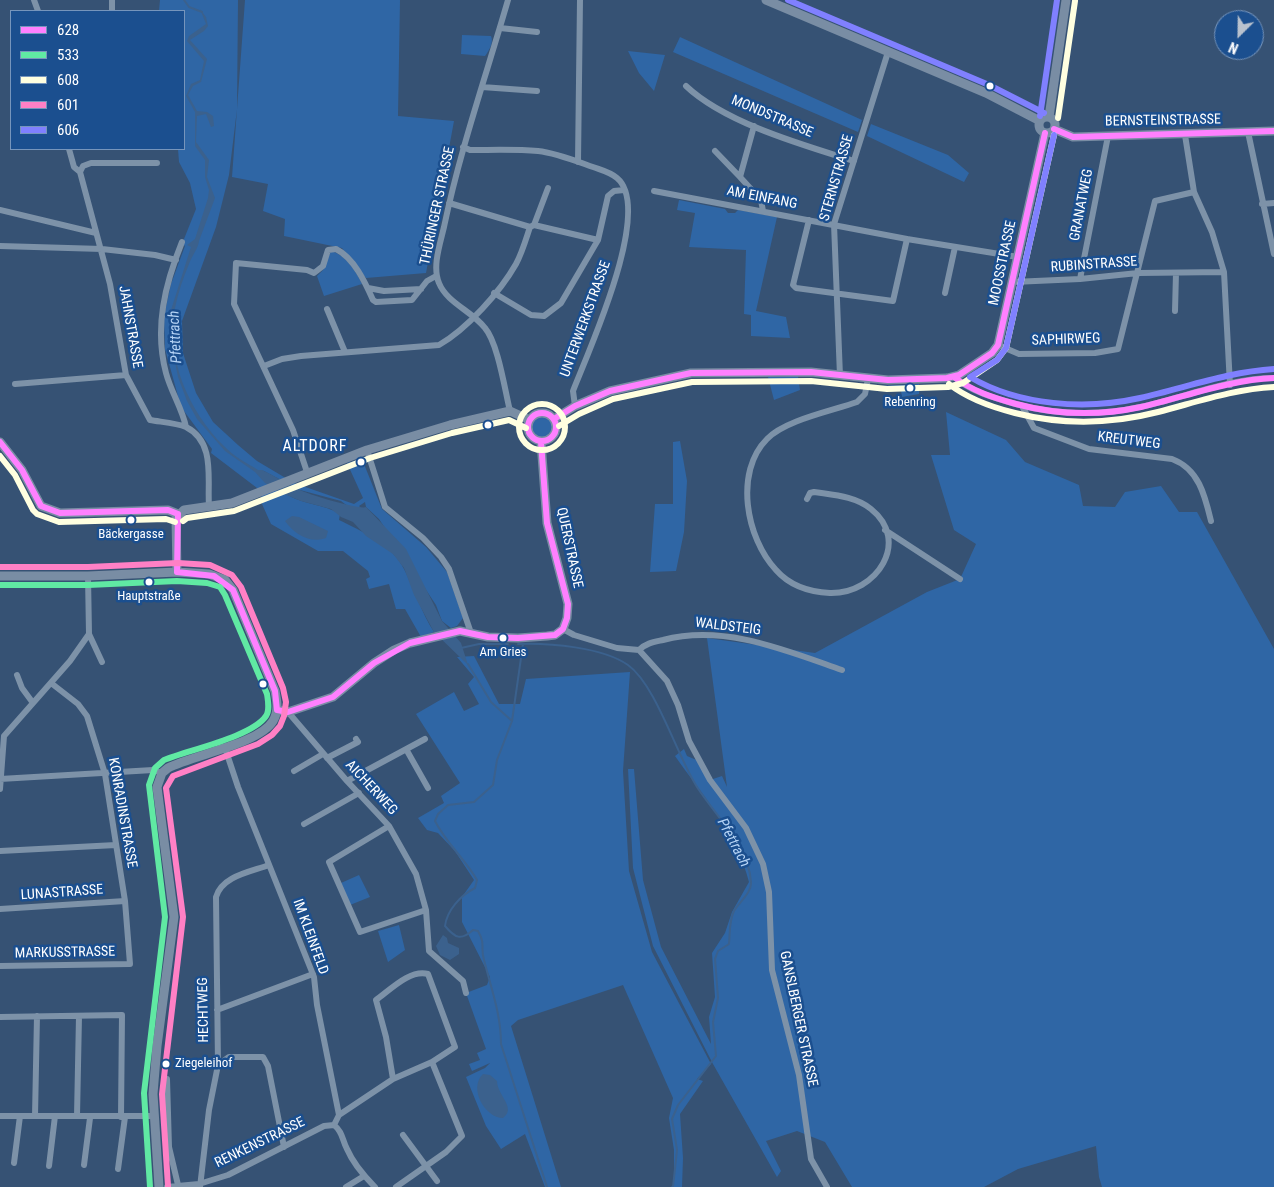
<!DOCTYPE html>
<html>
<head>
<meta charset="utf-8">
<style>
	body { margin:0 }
	#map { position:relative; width:1274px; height:1187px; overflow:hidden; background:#365274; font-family:"Roboto Condensed",sans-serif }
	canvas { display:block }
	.legend { position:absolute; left:10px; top:10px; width:175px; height:140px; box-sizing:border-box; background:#1b4f8f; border:1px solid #7695bc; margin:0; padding:6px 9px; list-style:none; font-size:15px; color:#fff }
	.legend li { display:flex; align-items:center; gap:10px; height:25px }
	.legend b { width:25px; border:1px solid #7695bc }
	.north { position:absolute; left:1214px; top:10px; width:50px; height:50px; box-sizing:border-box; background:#1b4f8f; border:1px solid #7695bc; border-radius:50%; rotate:203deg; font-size:14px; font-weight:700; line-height:20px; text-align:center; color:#fff }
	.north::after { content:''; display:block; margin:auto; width:18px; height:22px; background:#b9c2ce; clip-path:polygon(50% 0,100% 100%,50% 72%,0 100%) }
</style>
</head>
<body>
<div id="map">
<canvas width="1274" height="1187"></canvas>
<ul class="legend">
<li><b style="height:6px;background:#ff80ff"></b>628</li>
<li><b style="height:6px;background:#60e9a3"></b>533</li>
<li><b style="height:6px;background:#ffffe0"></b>608</li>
<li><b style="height:6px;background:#ff80c5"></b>601</li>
<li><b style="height:6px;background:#8080ff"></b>606</li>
</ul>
<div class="north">N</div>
</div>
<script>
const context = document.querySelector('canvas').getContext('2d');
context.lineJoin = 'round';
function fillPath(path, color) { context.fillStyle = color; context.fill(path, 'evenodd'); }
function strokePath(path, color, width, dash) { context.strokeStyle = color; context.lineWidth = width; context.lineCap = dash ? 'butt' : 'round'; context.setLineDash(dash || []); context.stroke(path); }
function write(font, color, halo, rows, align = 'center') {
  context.font = font + ' "Roboto Condensed",sans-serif'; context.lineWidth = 5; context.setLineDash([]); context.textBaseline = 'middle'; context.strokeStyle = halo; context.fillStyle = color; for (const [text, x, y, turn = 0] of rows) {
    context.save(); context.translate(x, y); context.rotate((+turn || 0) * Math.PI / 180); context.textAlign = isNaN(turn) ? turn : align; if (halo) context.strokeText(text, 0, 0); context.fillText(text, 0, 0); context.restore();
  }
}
fillPath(new Path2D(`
	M160 0H238L237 109 229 175 216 227 182 321 183 353 196 393 213 422 238 445 257 461 294 483 354 504 363 498 347 463 362 459 382 509 426 547 447 572 463 618 457 626 451 628 442 621 436 605 379 519 366 507 365 502 359 506 361 508 349 507 341 501 300 490 262 470C270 478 278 489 288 495 304 505 324 504 340 514L339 520C361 531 392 544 404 569 415 590 421 612 434 632L421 637 405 609H396L389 584 369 589 366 579 370 577 368 571 343 551H318L271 524 262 504 261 491 211 453 212 449 181 407 165 349 164 316 171 284 185 246 182 244 196 209 190 183 179 162 178 149H184V11H159Z
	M245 0H400L398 116 454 121 426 273 366 278 342 248 284 236 285 219 263 211 268 184 232 177Z
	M462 35 491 36C494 42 489 51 485 56L461 54Z
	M680 37 862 120 858 132 673 52Z
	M628 51 665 55 654 91 639 73Z
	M871 124 948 155 969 173 964 182 867 136Z
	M679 200 725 209 728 213H735L738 210 777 217 756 311 786 317 790 338 751 336V315L744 314 746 250 689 247 695 213 677 210Z
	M331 251C346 255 356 271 362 284L324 296 317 276 323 270Z
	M798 376 800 390 774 400 768 377Z
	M919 384V394L902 397 901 391 879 386Z
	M946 412 1006 440 1025 462 1079 485 1083 506 1115 507 1125 492 1161 486 1179 512H1197L1274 649V1187H1102L1099 1177 1096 1146 1018 1169 984 1187H852L825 1142 797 1131 766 1141 781 1171 777 1177 713 1064 653 946 633 868 628 769H634L643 880 661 947 711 1044 709 1017 715 997 712 953 725 933 732 912 749 882C737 834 703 796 675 756L684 749 687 756 699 761 710 780 722 776 727 787 707 638 815 653 927 592 960 579 976 544 954 530 931 455H950Z
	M530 427a11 11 0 1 1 22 0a11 11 0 1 1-22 0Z
	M680 441 687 481 684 532 676 571 650 572 655 504H673V442Z
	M474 656 499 704H520L526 679 630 672 623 771 629 871 652 952 711 1064 697 1079 703 1081 680 1114 683 1158 682 1187H671L674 1184V1150L669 1118 673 1098 623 985 518 1020 511 1026 561 1187H545L525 1134 501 1149 486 1126 466 1077 485 1068 490 1063 472 1071 469 1064 480 1060 477 1053 486 1049 466 993 487 985 490 977 462 922V897L474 880 455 851 438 833 427 830 418 818 444 803 441 796 460 783 416 714 454 692 464 711 479 704 468 684 474 677 457 657Z
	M359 875 370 897 350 905 341 883Z
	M399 925 405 950 388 962 378 931Z`), '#2f66a5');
fillPath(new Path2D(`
	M200 9 206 17 208 26 204 31 190 40 207 59 201 82 193 86 188 95 197 111 207 112 213 116 214 126 211 127 206 114 197 116 196 142 209 160 207 177 215 198 199 241C198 249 192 255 189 264 183 278 178 293 175 308 165 357 189 412 224 446 233 456 247 463 258 470H262C275 476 287 484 300 490 310 495 360 510 366 507L406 549 442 621 461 643 468 665 434 632 414 595 404 568 393 554 366 536 353 522 341 517 331 509 301 501 279 492 265 483 255 472 225 451 197 419 187 401 178 377 171 342V310L191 247 187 245 195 239 208 198 209 190 205 177V160L195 146V112L186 96 191 84 200 80 204 61 187 41 189 36 206 24Z
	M292 516 299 517 328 531 326 538C310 544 294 534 285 521Z
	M443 935 447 938 448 943 459 948V954L450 960 440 955 436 946Z
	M483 1074 490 1075 497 1081C497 1095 517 1108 503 1118 485 1118 468 1088 483 1074Z`), '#3b618d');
strokePath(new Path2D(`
	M184 0 189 7 202 12
	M518 644C550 643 602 647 628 665 656 685 677 756 697 787 715 815 749 847 751 882 752 893 739 902 734 911 729 921 730 933 729 944L718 951 715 959 718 998 713 1022 716 1056 678 1105 672 1119 677 1150 673 1187
	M461 648 479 644H508
	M468 664 491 702 512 721 497 760 493 785 474 802 448 805 438 814 435 821C446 843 465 859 477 880L475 888C461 895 447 910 445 926 455 938 461 941 473 930L478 931C486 945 480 947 484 960 491 988 501 1014 501 1044L547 1187
	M512 721 523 644`), '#3b618d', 2);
strokePath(new Path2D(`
	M34 0 38 11
	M112 0V11
	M508 0C486 76 460 150 444 227 440 244 432 267 439 283 447 303 472 311 485 328 498 343 505 391 510 411
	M500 28 537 32
	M686 86C725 123 803 145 854 161
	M482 87 537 91
	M1248 132 1274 254
	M1185 135 1194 192 1212 232 1224 272 1230 385
	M463 147 470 150C492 150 516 149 538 151 556 153 576 161 593 167 601 170 610 172 617 178 654 209 588 352 573 391L575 406
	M69 149 74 167 80 172
	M715 151 740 177 754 126
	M578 162 580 0
	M80 172 110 284 126 375 150 420C161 422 176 423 186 427 216 442 207 480 209 506
	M80 172 83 166 91 163H157
	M740 177 761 200 763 211
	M654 191 907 239 1018 257
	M449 203 530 227 534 225 598 240
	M1262 204 1274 203
	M0 210 96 233
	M809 220 793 285 796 288 893 301 907 239
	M534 225 548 188
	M182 242C165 284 154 328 166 373 171 392 182 408 186 427
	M0 246 102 249 155 255 176 260
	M1080 279 1108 136
	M1013 282 1080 279 1138 273 1224 272
	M368 288 384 291 421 289
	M494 293 531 315 544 316 561 303 598 240 608 196 614 191 624 190
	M945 293 955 247
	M327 309 345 352
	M1175 311 1176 273
	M998 345 1019 354 1095 353 1118 349 1155 201 1194 192
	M264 366 282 359 301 356 439 345C467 329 500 292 516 264 522 253 526 239 530 227
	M840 376 834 224 888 52
	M954 377C970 391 991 397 1012 403 1053 415 1099 416 1140 407 1184 398 1229 378 1274 378
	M15 384 126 375
	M1022 406 1034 428 1089 449 1172 459C1199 469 1205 496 1211 521
	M367 450 385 507 423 538 441 557 449 569 471 633
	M307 472 293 430 234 304 236 263 307 270 314 273 323 266 328 250 336 249C354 258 365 282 373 300L376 302 412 300 427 281 436 276
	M807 499 810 493 814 492C833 495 855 496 871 509 911 541 877 594 830 593 809 592 790 586 776 570 746 538 734 472 767 439 785 420 832 411 857 402L865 394 868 379
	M885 530 960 579
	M88 576 89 634 102 662
	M563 629 574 635 617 648 639 650
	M639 650 667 681 678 705 689 741 710 780 746 828 763 864 769 892 772 970 799 1075 811 1159 827 1187
	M639 650C646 643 654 642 663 640 724 624 785 650 842 670
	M17 675 22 688 33 703
	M288 712 347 781 389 826 416 874 426 910 429 951 463 981 466 993
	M225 748 238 787 314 977 317 1005 339 1115 334 1125
	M406 749 428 788
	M327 758 358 742 356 739
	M294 771 323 754
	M0 779 153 770 162 773
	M347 781 425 739
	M0 789 4 736 70 661 89 634
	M304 824 359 793
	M389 826 329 862 360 932 426 910
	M0 851 116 845
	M0 909 125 901
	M0 966 130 964 125 901 105 774 87 716 78 704 51 683
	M217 1010 313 974
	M0 1017 122 1015 121 1117
	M218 1065 229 1057H263L268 1066 284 1147
	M167 1079 169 1147 178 1185
	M339 1115 393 1079 432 1062 455 1047 428 974C410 969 390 990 376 1000L386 1037 393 1079
	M0 1116H154
	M35 1116 37 1016
	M77 1116 79 1016
	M334 1125C343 1132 342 1140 347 1149 353 1163 364 1176 375 1187
	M403 1135 437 1181
	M14 1163 20 1116
	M84 1165 90 1118
	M49 1166 55 1116
	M118 1169 125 1117
	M167 1187 199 1184 228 1175 324 1126 334 1125
	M200 1187 209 1110 218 1065 216 897C222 876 250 872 269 865
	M346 1187 364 1176
	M396 1187 446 1152 462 1136 432 1062`), '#7d92a8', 6);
strokePath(new Path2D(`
	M766 0 986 93 1040 121
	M1039 125a8 8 0 1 1 16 0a8 8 0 1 1-16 0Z
	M1049 117 1066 0
	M1054 129 1073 137 1274 131
	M528 427a14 14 0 1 1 28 0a14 14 0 1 1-28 0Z
	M554 419 575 406 610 391 691 373 811 372 888 380 947 378 959 375 992 353 998 345 1045 133
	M0 442 22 470 41 506 60 513 168 510 178 514
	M177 572 176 518 184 510 232 503 367 450 450 425 510 411 530 420
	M0 576H88L177 572 209 574 225 580 233 590 275 691C277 701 279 711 273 721 259 744 193 755 168 768L162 773 157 787 174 917 157 1046 153 1094 159 1187
	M277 710 288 712 333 697 374 663 394 650 410 643 460 631 488 637 518 638 547 636 555 635 563 629 567 618 568 604 547 523 541 442`), '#798da4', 9);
strokePath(new Path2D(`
	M1054 129 1073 137 1274 131
	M954 377C972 391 994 398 1016 404 1057 415 1099 416 1141 407 1185 397 1228 380 1274 378
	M528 427a14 14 0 1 1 28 0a14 14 0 1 1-28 0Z
	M554 419 575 406 610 391 691 373 811 372 888 380 947 378 959 375 992 353 998 345 1045 133
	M0 442 22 470 41 506 60 513 168 510 178 514
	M177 572 214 576 233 590 275 691 277 710
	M177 572 178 514
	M277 710 288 712 333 697 374 663 410 643 460 631 488 637 518 638 555 635 563 629 567 618 568 604 547 523 541 442`), '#ff80ff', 6);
strokePath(new Path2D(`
	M0 585H88L177 581 207 583 220 587 225 595 267 694C268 701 270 710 266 716 252 737 188 750 164 760L155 768 149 785 165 917 144 1093 150 1187`), '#60e9a3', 6);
strokePath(new Path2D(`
	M1058 118 1075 1
	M949 384C968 399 991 407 1015 413 1062 425 1111 424 1158 412 1197 402 1234 389 1274 387
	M519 427a23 23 0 1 1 46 0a23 23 0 1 1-46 0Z
	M559 426 579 414 613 399 692 382 811 381 887 389 948 387 963 383 997 360 1006 348 1054 135
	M0 456 15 475 33 510 37 514 59 522 166 519 175 522
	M183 521 187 518 234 511 370 458 452 433 509 420 526 428`), '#ffffe0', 6);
strokePath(new Path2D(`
	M0 567H88L178 563 210 565 232 575 241 587 283 688 286 702 284 716 280 726 272 735 258 744 173 776 166 788 183 917 162 1094 168 1186`), '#ff80c5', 6);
strokePath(new Path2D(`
	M788 0 989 85 1044 113
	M1040 116 1057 0
	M1054 135 1006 348 997 360 970 377C1019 406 1086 410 1140 398 1185 388 1227 372 1274 369`), '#8080ff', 6);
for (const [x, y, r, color] of [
	[990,86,4.5,"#fff"],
	[910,388,4.5,"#fff"],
	[488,425,4.5,"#fff"],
	[361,462,4.5,"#fff"],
	[131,520,4.5,"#fff"],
	[149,582,4.5,"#fff"],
	[503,638,4.5,"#fff"],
	[263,684,4.5,"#fff"],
	[166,1064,4.5,"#fff"]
]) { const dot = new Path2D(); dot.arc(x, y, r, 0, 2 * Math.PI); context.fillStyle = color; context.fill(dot); strokePath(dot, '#1b4f8f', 2); }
write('13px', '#fff', '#1b4f8f', [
	["Rebenring",910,403],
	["Bäckergasse",131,535],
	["Hauptstraße",149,597],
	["Am Gries",503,653],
	["Ziegeleihof",175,1064,"left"]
]);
write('14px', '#fff', '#1b4f8f', [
	["MONDSTRASSE",772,117,23],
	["BERNSTEINSTRASSE",1163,121,-1],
	["STERNSTRASSE",837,178,-74],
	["AM EINFANG",762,198,11],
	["GRANATWEG",1082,205,-79],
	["THÜRINGER STRASSE",438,206,-78],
	["MOOSSTRASSE",1003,263,-78],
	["RUBINSTRASSE",1094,265,-4],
	["UNTERWERKSTRASSE",586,319,-70],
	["JAHNSTRASSE",130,327,80],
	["SAPHIRWEG",1066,340,-2],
	["KREUTWEG",1129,441,7],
	["QUERSTRASSE",569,548,78],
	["WALDSTEIG",728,627,7],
	["AICHERWEG",371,788,47],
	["KONRADINSTRASSE",122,813,80],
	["LUNASTRASSE",62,893,-4],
	["IM KLEINFELD",310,937,70],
	["MARKUSSTRASSE",65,953,-1],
	["HECHTWEG",204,1010,-91],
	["GANSLBERGER STRASSE",798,1019,78],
	["RENKENSTRASSE",260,1143,-26]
]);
write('italic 15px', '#b5d3f5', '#1b4f8f', [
	["Pfettrach",176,337,-93],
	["Pfettrach",733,843,62]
]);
context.letterSpacing = '1px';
write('16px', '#fff', '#1b4f8f', [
	["ALTDORF",315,447]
]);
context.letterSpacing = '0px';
</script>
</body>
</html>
